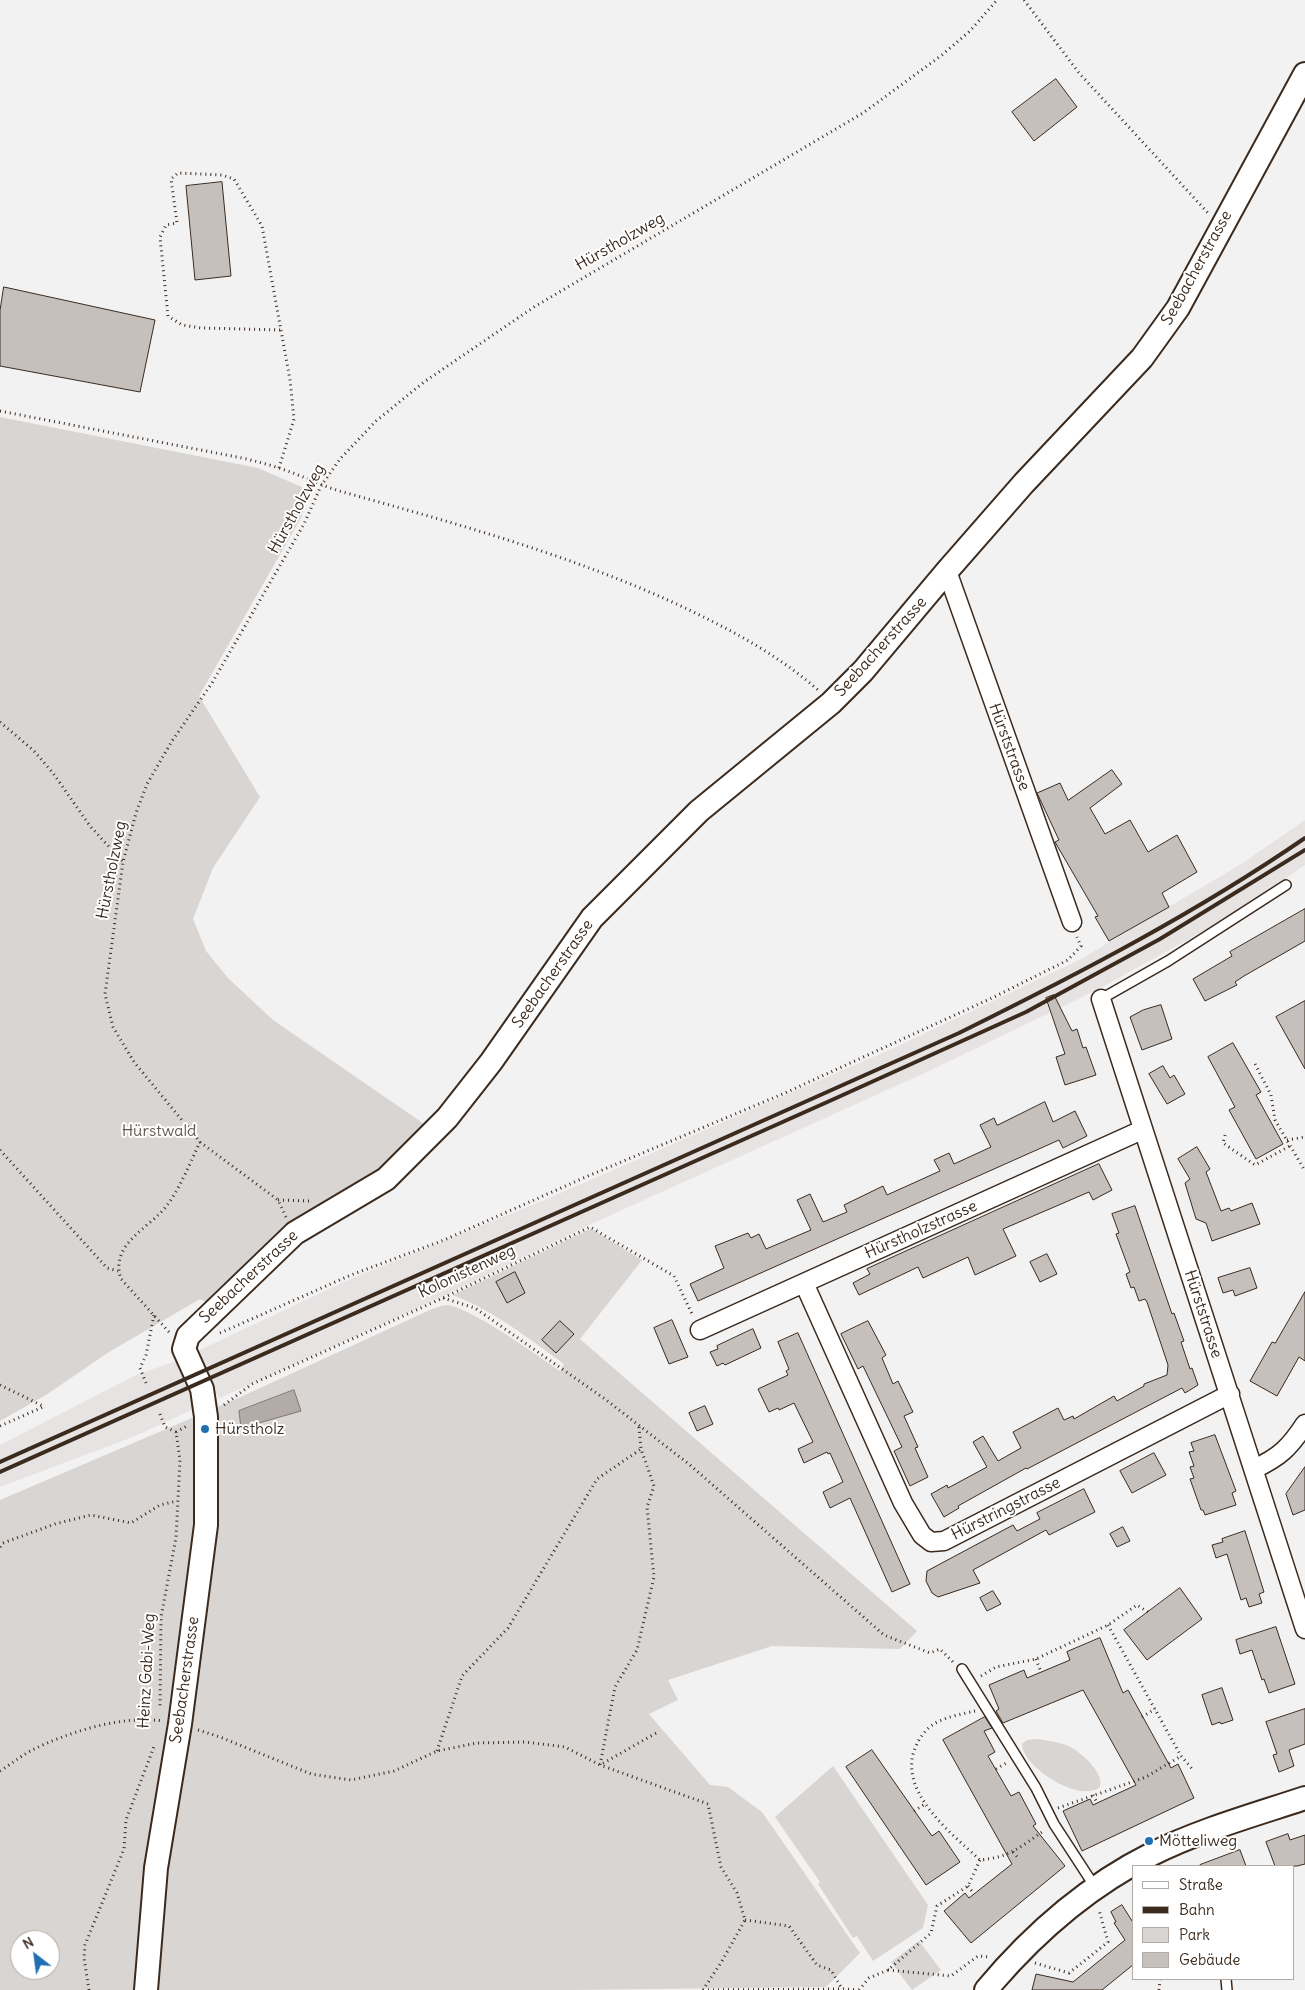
<!DOCTYPE html>
<html>
<head>
<meta charset="utf-8">
<style>
	body { margin:0 }
	#map { position:relative; width:1305px; height:1990px; overflow:hidden; background:#f3f2f2; font-family:Delius,sans-serif }
	canvas { display:block }
	.legend { position:absolute; left:1132px; top:1865px; width:162px; height:115px; box-sizing:border-box; background:#fff; border:1px solid #b1aaa5; margin:0; padding:6px 9px; list-style:none; font-size:15px; color:#3b2a1e }
	.legend li { display:flex; align-items:center; gap:10px; height:25px }
	.legend b { width:25px; border:1px solid #b1aaa5 }
	.north { position:absolute; left:10px; top:1930px; width:50px; height:50px; box-sizing:border-box; background:#fff; border:1px solid #b1aaa5; border-radius:50%; rotate:330deg; font-size:14px; font-weight:700; line-height:20px; text-align:center; color:#3b2a1e }
	.north::after { content:''; display:block; margin:auto; width:18px; height:22px; background:#1f6fb2; clip-path:polygon(50% 0,100% 100%,50% 72%,0 100%) }
</style>
</head>
<body>
<div id="map">
<canvas width="1305" height="1990"></canvas>
<ul class="legend">
<li><b style="height:6px;background:#fff"></b>Straße</li>
<li><b style="height:6px;background:#3b2a1e"></b>Bahn</li>
<li><b style="height:14px;background:#d8d5d2"></b>Park</li>
<li><b style="height:14px;background:#c6c0bd"></b>Gebäude</li>
</ul>
<div class="north">N</div>
</div>
<script>
const context = document.querySelector('canvas').getContext('2d');
context.lineJoin = 'round';
function fillPath(path, color) { context.fillStyle = color; context.fill(path, 'evenodd'); }
function strokePath(path, color, width, dash) { context.strokeStyle = color; context.lineWidth = width; context.lineCap = dash ? 'butt' : 'round'; context.setLineDash(dash || []); context.stroke(path); }
function write(font, color, halo, rows, align = 'center') {
  context.font = font + ' Delius,sans-serif'; context.lineWidth = 4; context.setLineDash([]); context.textBaseline = 'middle'; context.strokeStyle = halo; context.fillStyle = color; for (const [text, x, y, turn = 0] of rows) {
    context.save(); context.translate(x, y); context.rotate((+turn || 0) * Math.PI / 180); context.textAlign = isNaN(turn) ? turn : align; if (halo) context.strokeText(text, 0, 0); context.fillText(text, 0, 0); context.restore();
  }
}
fillPath(new Path2D(`
	M1305 820V865L1251 902 1207 929 1097 990 929 1071 591 1224 450 1293 220 1398 208 1386 203 1375 200 1350 348 1280 542 1201 896 1047 1079 960 1243 863Z
	M176 1361 189 1377 196 1408 133 1437 0 1487V1445L136 1375Z`), '#e6e3e2');
fillPath(new Path2D(`
	M0 417 258 468 311 491 301 518 199 696 260 797 213 868 193 919 206 951 228 978 273 1020 430 1128 380 1176 208 1303 200 1299 109 1352 46 1395 0 1421Z
	M588 1230H593L642 1260 580 1339 917 1631 900 1649 772 1646 668 1680 678 1700 649 1714 710 1785 728 1787 762 1812 860 1953 826 1987 570 1990H0V1500L234 1400 432 1309C436 1308 442 1305 446 1305 469 1306 538 1356 560 1371L564 1364C528 1338 494 1311 453 1295ZM20 1940H50V1970H20Z
	M1038 1739C1048 1741 1062 1742 1072 1748 1083 1754 1104 1773 1100 1787 1080 1804 1022 1767 1022 1744L1027 1740Z
	M833 1766 928 1905 923 1928 873 1961 857 1936 853 1938 818 1884 820 1882 775 1817Z
	M919 1941 941 1970 912 1990 891 1962Z`), '#d8d5d2');
const water = new Path2D(`
	M294 1390 301 1411 241 1428 239 1411Z`);
fillPath(water, '#b2aba7');
strokePath(water, '#827770', 1);
const building = new Path2D(`
	M1056 79 1077 107 1034 141 1012 112Z
	M222 182 231 276 195 280 186 186Z
	M4 287 155 320 140 392 0 366V311Z
	M1112 770 1122 784 1090 808 1105 834 1130 820 1148 852 1177 835 1197 872 1162 893 1169 907 1109 941 1095 917 1098 916 1055 842 1059 840 1037 793 1060 783 1068 800Z
	M1305 909V941L1244 976 1235 982 1237 985 1205 1001 1193 979 1232 956 1230 952Z
	M1054 995 1072 1031 1077 1029 1083 1048 1086 1047 1096 1075 1065 1085 1056 1057 1065 1054 1046 998Z
	M1305 1001V1069L1276 1017Z
	M1161 1005 1172 1039 1142 1050 1130 1017 1143 1010Z
	M1233 1043 1261 1092 1256 1095 1283 1144 1256 1159 1229 1110 1235 1107 1208 1057Z
	M1163 1066 1170 1078 1174 1075 1185 1094 1167 1104 1149 1074Z
	M1045 1102 1053 1122 1075 1111 1087 1136 1063 1148 1059 1140 698 1301 690 1284 724 1268 715 1246 748 1233 751 1238 759 1234 766 1249 811 1230 797 1200 810 1194 823 1222 847 1212 844 1205 883 1186 887 1195 940 1171 934 1160 949 1153 954 1164 991 1147 980 1125 994 1118 997 1125Z
	M1197 1147 1210 1169 1206 1172 1221 1211 1229 1208 1231 1211 1252 1203 1260 1224 1212 1241 1206 1223 1196 1219 1185 1183 1190 1179 1178 1159Z
	M1099 1164 1112 1190 1093 1200 1089 1192 1003 1229 1016 1256 975 1275 968 1257 923 1278 918 1267 859 1295 853 1283 870 1274 867 1269Z
	M1135 1206 1172 1314 1174 1313 1184 1341 1181 1342 1190 1369 1192 1368 1198 1385 1185 1393 1182 1388 1027 1469 1026 1468 958 1506 959 1508 944 1517 931 1494 947 1485 948 1488 987 1467 973 1442 983 1436 998 1461 1021 1448 1013 1432 1058 1408 1064 1420 1073 1416 1074 1419 1114 1396 1117 1401 1144 1386V1384L1167 1375 1168 1365 1147 1302 1145 1299 1139 1301 1134 1287 1131 1288 1126 1274 1130 1272 1116 1234 1119 1233 1112 1214Z
	M1047 1254 1057 1274 1040 1282 1030 1262Z
	M1250 1268 1257 1288 1235 1296 1233 1290 1223 1293 1218 1278Z
	M515 1272 525 1293 507 1303 496 1282Z
	M1305 1292V1361L1299 1357 1277 1396 1250 1381 1272 1342 1275 1343Z
	M672 1320 688 1357 669 1364 654 1328Z
	M560 1321 574 1334 556 1353 542 1340Z
	M868 1321 886 1355 882 1358 893 1384 898 1381 913 1412 904 1416 918 1447 915 1448 928 1477 910 1486 894 1451 902 1447 863 1366 858 1369 841 1334Z
	M753 1329 761 1348 725 1365 723 1363 717 1366 710 1352 718 1349 717 1346Z
	M798 1333 910 1584 892 1592 850 1498 830 1508 823 1492 843 1482 830 1453 828 1454 827 1452 804 1463 798 1449 813 1442 794 1403 779 1410 778 1408 769 1412 758 1389 788 1375 786 1371 789 1369 778 1342Z
	M705 1406 713 1424 697 1431 689 1413Z
	M1215 1435 1236 1491 1232 1493 1236 1505 1205 1515 1203 1510H1201L1190 1479 1194 1478 1190 1467 1194 1466 1189 1452 1194 1451 1191 1443Z
	M1154 1453 1166 1475 1132 1493 1120 1471Z
	M1305 1467V1510L1293 1515 1286 1494Z
	M1084 1489 1095 1512 1049 1535 1046 1530 973 1570 980 1583 938 1597 932 1593 926 1581 927 1571 1013 1525 1017 1531 1040 1519 1037 1513Z
	M1123 1527 1130 1541 1117 1547 1110 1534Z
	M1245 1531 1264 1592 1259 1594 1262 1603 1249 1607 1246 1598 1241 1600 1227 1554 1216 1558 1212 1545 1223 1542 1222 1539Z
	M1180 1588 1202 1619 1147 1660 1124 1630Z
	M993 1591 1001 1604 987 1611 980 1598Z
	M1276 1627 1295 1684 1269 1693 1264 1679 1262 1680 1252 1650 1240 1654 1236 1640Z
	M1100 1638 1123 1693 1128 1690 1171 1768 1178 1764 1194 1798 1082 1851 1063 1811 1090 1799 1093 1805 1136 1785 1083 1690 1003 1723 996 1711 999 1709 989 1685 1024 1670 1027 1678 1070 1660 1067 1652Z
	M1222 1688 1233 1720 1221 1724 1220 1722 1212 1725 1202 1695Z
	M1305 1709V1744L1289 1750 1294 1766 1279 1772 1273 1755 1277 1754 1266 1722Z
	M985 1717 992 1728 984 1731 995 1752 988 1756 1011 1796 1019 1792 1036 1824 1033 1826 1065 1866 971 1943 944 1911 965 1893 969 1898 1012 1864 943 1740Z
	M872 1750 932 1836 939 1831 960 1862 926 1885 846 1767Z
	M1288 1834 1290 1840 1305 1835V1864L1297 1866H1275L1266 1842Z
	M1240 1850 1246 1866H1200V1865Z
	M1122 1905 1134 1924V1964L1102 1990H1032L1036 1974 1073 1982 1125 1940 1114 1923 1116 1922 1111 1912Z`);
fillPath(building, '#c6c0bd');
strokePath(building, '#3b2a1e', 1);
const service = new Path2D(`
	M1101 999 1168 961 1286 885
	M962 1669 1036 1788 1054 1824 1095 1887
	M1226 1979 1227 1990`);
const minor = new Path2D(`
	M947 571 1072 922
	M1101 999 1305 1629
	M804 1283 903 1503 922 1535 931 1542 944 1541 1230 1394
	M700 1330 1142 1130
	M1254 1469C1280 1457 1290 1447 1305 1424`);
const tertiary = new Path2D(`
	M146 1990 156 1868 180 1724 206 1525V1417L202 1389 184 1349 188 1336 295 1233 386 1179 447 1118 491 1062 592 918 699 811 831 703 863 671 947 571 1024 483 1142 358 1178 308 1305 74
	M986 1990C1032 1935 1088 1886 1152 1854 1200 1830 1254 1815 1305 1798`);
strokePath(service, '#3b2a1e', 12);
strokePath(minor, '#3b2a1e', 21);
strokePath(tertiary, '#3b2a1e', 26);
strokePath(new Path2D(`
	M1024 0 1079 73 1208 213
	M0 411 242 458C255 461 267 464 279 468 301 475 321 486 343 492 458 524 574 556 683 607 731 630 777 654 818 690
	M279 468 294 419 290 380 262 226 234 179 222 175 178 173 171 179 177 223 166 225 160 237 168 316 182 325 201 328 281 330
	M0 722 34 751 53 773 90 826 123 862
	M1255 1064 1271 1095 1275 1120 1305 1171
	M1225 1135 1223 1143 1255 1165 1290 1146
	M1287 1140 1305 1137
	M0 1150 107 1268 118 1271
	M278 1200 310 1201
	M286 1217 278 1200 200 1142 134 1062 113 1027 105 994 123 862 136 813 147 784 172 741 212 683 304 524 321 486 340 459 376 421 424 382 534 307 863 113 942 55 970 31 997 0
	M443 1298 475 1308 605 1399 690 1465 884 1635 930 1653 940 1649 953 1662
	M169 1332 121 1279C109 1243 151 1228 168 1204 181 1186 190 1163 200 1142
	M220 1333 351 1275 444 1240 588 1176 785 1093 992 998 1068 960 1081 946 1077 937
	M146 1383 140 1368 146 1355 154 1315
	M0 1385 43 1406
	M224 1405 252 1384 443 1298 590 1227 674 1276 693 1316
	M160 1414 165 1427 176 1432 180 1460 176 1538 161 1617 160 1709
	M0 1426 43 1407
	M639 1427 641 1449 654 1486 647 1507 654 1577 637 1650 615 1687 600 1765 708 1804 721 1867 737 1893 745 1920 722 1961 703 1990
	M176 1432 187 1426
	M0 1547 3 1543 55 1524 91 1515 131 1523 160 1505 177 1501
	M1108 1625 1181 1756 1194 1771
	M1036 1659 1041 1672
	M981 1676 996 1667 1036 1659 1108 1625 1137 1605 1148 1612
	M975 1711C962 1714 945 1717 934 1724 927 1728 920 1737 917 1744 894 1789 950 1832 980 1860 1011 1857 1020 1847 1045 1830
	M1142 1717 1155 1709
	M198 1730 220 1737 311 1774 351 1780 394 1771 437 1751 477 1743 525 1742 565 1747 600 1765 658 1732
	M437 1751 462 1676 508 1628 597 1479 641 1449
	M996 1769 1008 1762
	M0 1771C11 1764 21 1756 32 1750 69 1732 121 1715 163 1721
	M1093 1795 1097 1803
	M1058 1808 1146 1777 1181 1756
	M914 1811 925 1804
	M1013 1852 1018 1858
	M968 1886 974 1894
	M745 1920 789 1926 817 1965 831 1970 842 1989
	M1035 1963 1069 1973 1108 1942 1099 1910
	M888 1970 951 1976 978 1956 990 1957
	M89 1990 84 1958 85 1945 124 1849 126 1820 155 1744
	M703 1990 845 1989 858 1990
	M859 1990 869 1978 888 1970 931 1933 937 1906 968 1886 980 1860
	M1159 1990 1160 1979`), '#3b2a1e', 3, [1, 4]);
strokePath(service, '#fff', 9);
strokePath(minor, '#fff', 18);
strokePath(tertiary, '#fff', 22);
strokePath(new Path2D(`
	M0 1462 959 1033C1078 974 1196 913 1305 838
	M0 1472 834 1099 1026 1012 1160 939 1305 850`), '#3b2a1e', 4);
for (const [x, y, r, color] of [
	[205,1429,5,"#1f6fb2"],
	[1149,1841,5,"#1f6fb2"]
]) { const dot = new Path2D(); dot.arc(x, y, r, 0, 2 * Math.PI); context.fillStyle = color; context.fill(dot); strokePath(dot, '#fff', 2); }
write('16px', '#3b2a1e', '#fff', [
	["Hürstholzweg",620,242,-30],
	["Seebacherstrasse",1197,268,-61],
	["Hürstholzweg",297,509,-61],
	["Seebacherstrasse",881,647,-48],
	["Hürststrasse",1009,747,70],
	["Hürstholzweg",112,870,-79],
	["Seebacherstrasse",553,974,-55],
	["Hürstholzstrasse",921,1230,-24],
	["Kolonistenweg",467,1272,-25],
	["Seebacherstrasse",249,1277,-43],
	["Hürststrasse",1203,1314,72],
	["Hürstringstrasse",1006,1509,-27],
	["Heinz Gabi-Weg",147,1671,-87],
	["Seebacherstrasse",185,1680,-82]
]);
write('16px', '#62554b', '#fff', [
	["Hürstwald",159,1131]
]);
write('16px', '#3b2a1e', '#fff', [
	["Hürstholz",215,1429],
	["Mötteliweg",1159,1841]
], 'left');
</script>
</body>
</html>
